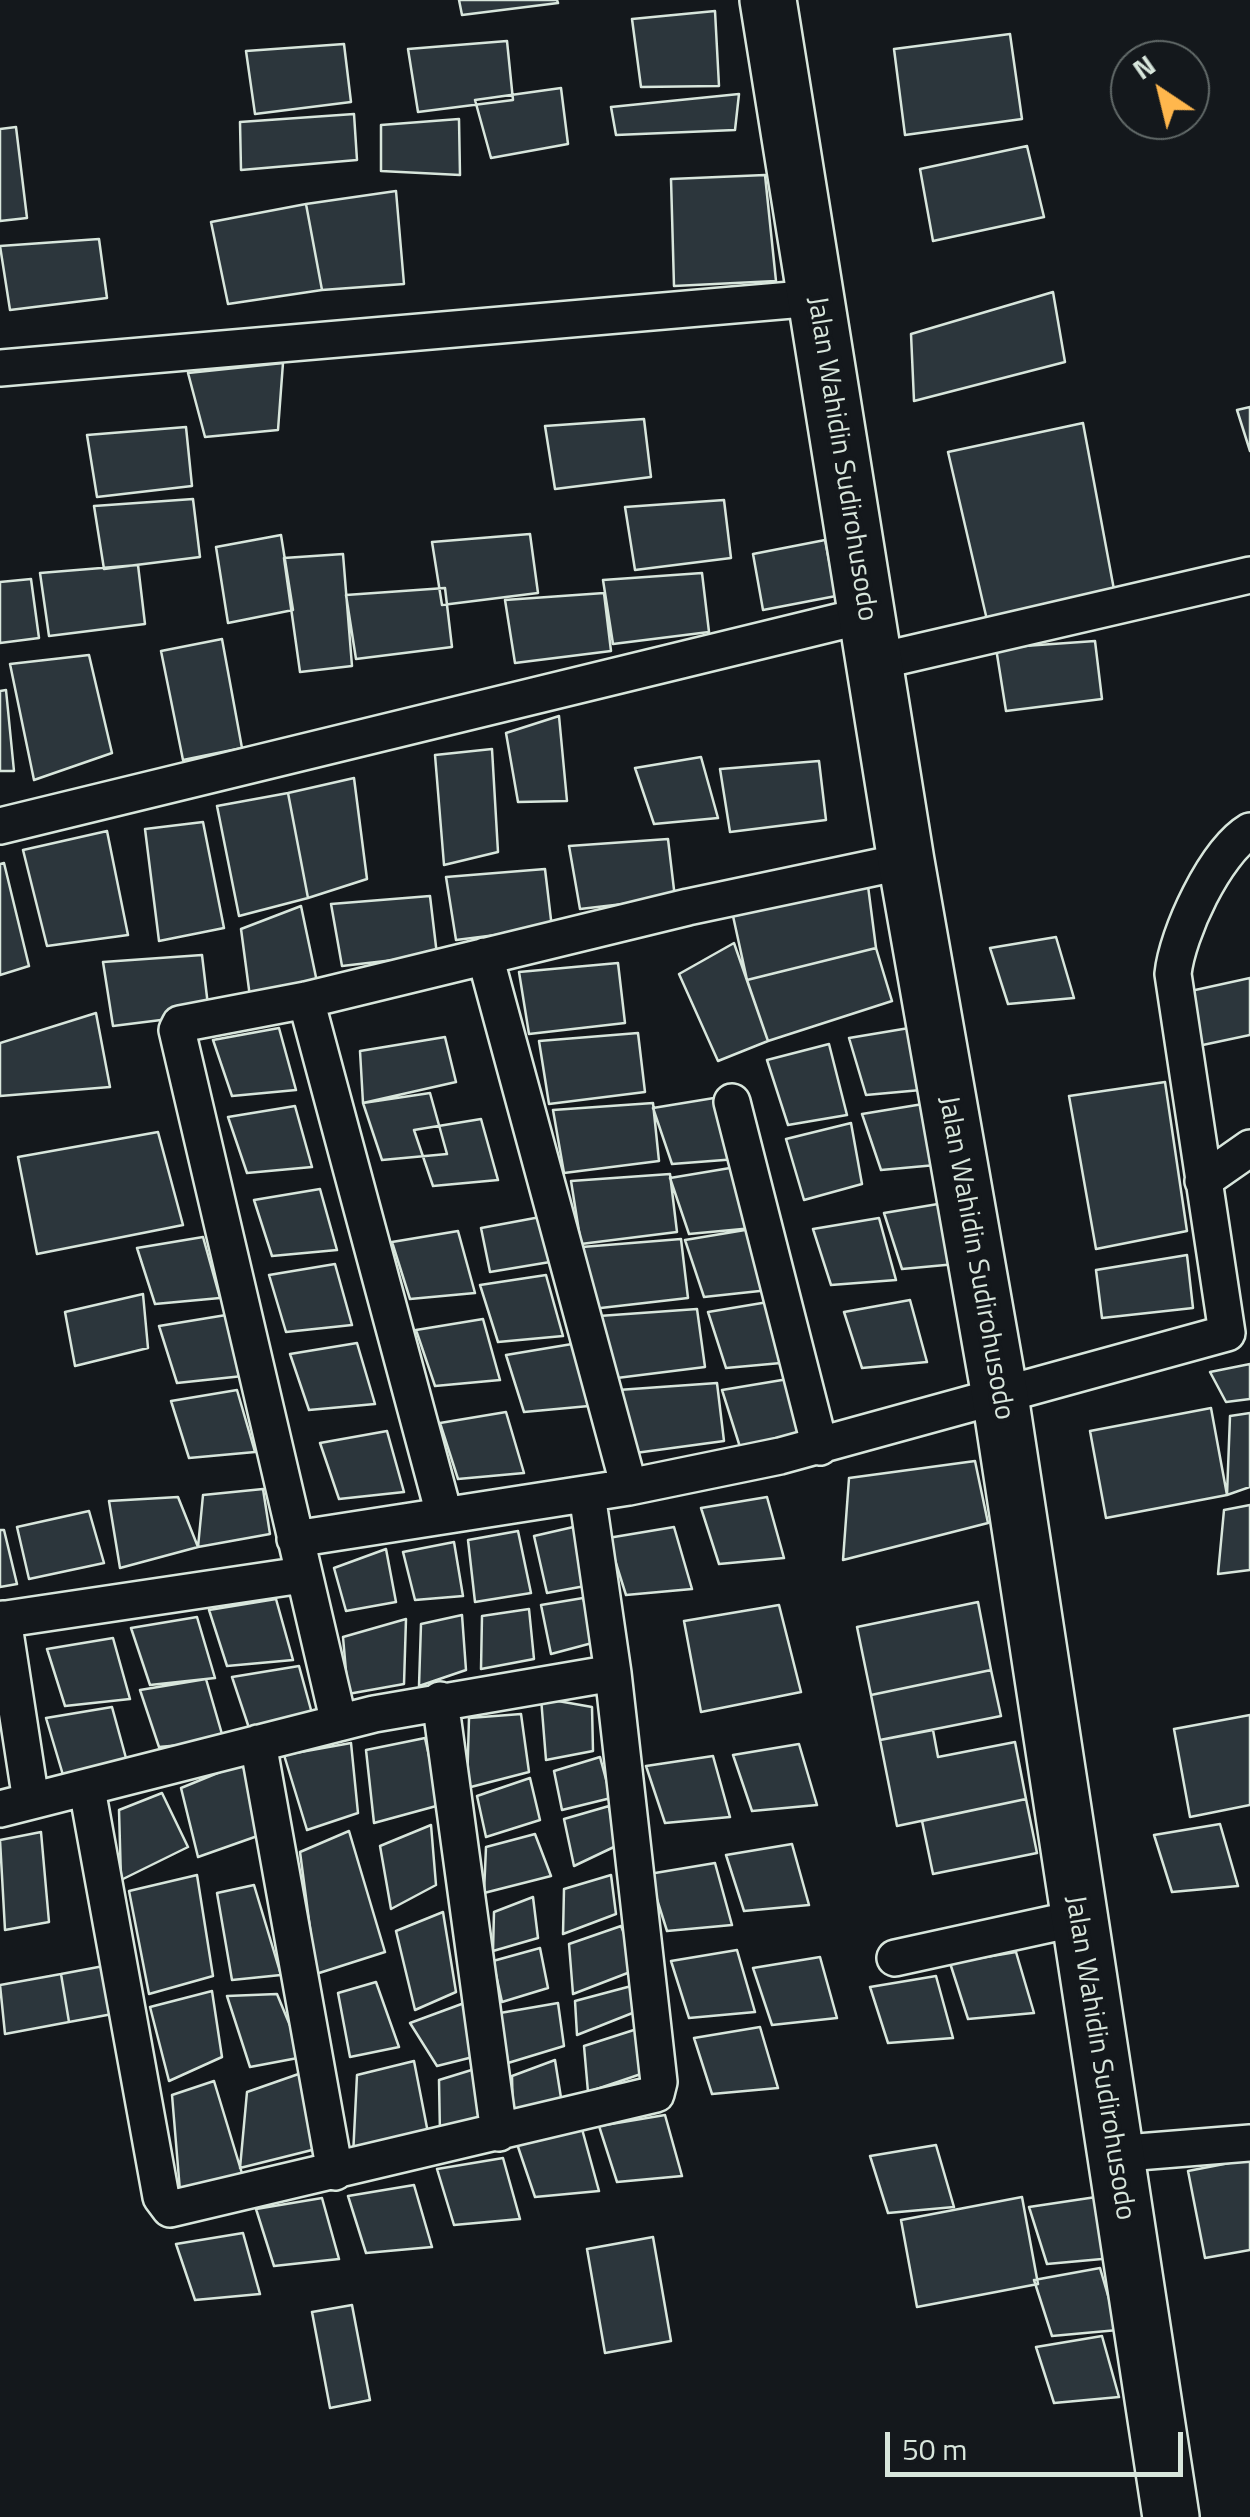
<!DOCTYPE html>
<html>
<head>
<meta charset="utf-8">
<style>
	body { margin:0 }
	#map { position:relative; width:1250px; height:2517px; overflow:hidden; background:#14181c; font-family:"Titillium Web",sans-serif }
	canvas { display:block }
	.north { position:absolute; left:1110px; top:40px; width:100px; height:100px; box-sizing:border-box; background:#14181c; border:2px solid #626a69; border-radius:50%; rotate:325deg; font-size:28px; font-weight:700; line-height:40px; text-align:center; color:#d8e6dc }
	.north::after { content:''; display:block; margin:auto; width:35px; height:45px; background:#ffb74d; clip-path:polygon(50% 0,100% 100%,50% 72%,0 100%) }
	.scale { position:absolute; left:885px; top:2432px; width:298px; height:45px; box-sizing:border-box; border:5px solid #d8e6dc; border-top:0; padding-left:12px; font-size:30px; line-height:35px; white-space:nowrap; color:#d8e6dc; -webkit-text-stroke:8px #14181c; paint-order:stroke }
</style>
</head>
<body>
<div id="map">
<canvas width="1250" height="2517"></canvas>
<div class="north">N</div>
<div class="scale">50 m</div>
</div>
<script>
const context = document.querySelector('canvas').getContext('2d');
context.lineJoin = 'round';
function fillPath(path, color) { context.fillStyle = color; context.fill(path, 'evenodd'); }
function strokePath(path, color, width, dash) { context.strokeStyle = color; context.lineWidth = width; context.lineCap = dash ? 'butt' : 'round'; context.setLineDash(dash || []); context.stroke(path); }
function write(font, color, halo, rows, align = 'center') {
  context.font = font + ' "Titillium Web",sans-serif'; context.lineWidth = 8; context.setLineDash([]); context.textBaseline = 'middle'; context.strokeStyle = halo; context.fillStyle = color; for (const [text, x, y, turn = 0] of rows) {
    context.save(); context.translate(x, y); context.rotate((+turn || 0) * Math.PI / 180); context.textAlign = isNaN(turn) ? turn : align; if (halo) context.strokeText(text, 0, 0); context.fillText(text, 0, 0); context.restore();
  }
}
const building = new Path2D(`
	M459 0H557L558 3 462 15Z
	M715 11 719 86 641 87 632 19Z
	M1010 34 1022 119 905 135 894 49Z
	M507 41 513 100 418 112 408 49Z
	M344 44 351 102 255 114 246 51Z
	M561 88 568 144 491 158 475 100Z
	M739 94 735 130 616 135 611 107Z
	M354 114 357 160 241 170 240 122Z
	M459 119 460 175 381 171V125Z
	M16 127 27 218 0 221V129Z
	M1027 146 1044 217 933 241 920 169Z
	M765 175 776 281 674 286 671 179Z
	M396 191 404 284 322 290 306 204Z
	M306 204 322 290 228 304 211 222Z
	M99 239 107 298 10 310 0 246Z
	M1053 292 1065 362 914 401 911 334Z
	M283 363 278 430 205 437 188 373Z
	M1250 407V451L1237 410Z
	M644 419 651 477 555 489 545 426Z
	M1083 423 1115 595 987 620 948 452Z
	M186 427 192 486 97 497 87 435Z
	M193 499 200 557 104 569 94 506Z
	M724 500 731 558 635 570 625 507Z
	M530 534 538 593 442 605 432 542Z
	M281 535 293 610 228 623 216 547Z
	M825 540 836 596 763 610 753 554Z
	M343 554 352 666 300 672 284 558Z
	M138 565 145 624 49 636 40 573Z
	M702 573 709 632 613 644 603 580Z
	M31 579 39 638 0 643V582Z
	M445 588 452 647 356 659 346 595Z
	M604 593 611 651 515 663 505 600Z
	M222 639 242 748 183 760 161 651Z
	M1095 641 1102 699 1006 711 996 648Z
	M89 655 112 753 34 780 10 664Z
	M6 690 14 771H0V691Z
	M559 716 567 801 518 802 506 733Z
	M492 749 498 852 444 865 435 755Z
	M701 757 718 818 654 824 635 768Z
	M819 761 826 820 730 832 720 769Z
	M354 778 367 879 308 898 288 793Z
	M288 793 308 898 239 916 217 806Z
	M203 822 224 928 159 941 145 829Z
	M107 831 128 935 47 946 23 850Z
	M668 839 675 898 580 909 569 846Z
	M4 863 29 966 0 975V864Z
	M545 869 552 928 456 940 446 877Z
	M868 886 876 948 747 980 733 916Z
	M430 896 437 955 342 966 331 904Z
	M301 906 317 982 250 997 241 929Z
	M1056 937 1074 998 1008 1004 990 948Z
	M734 943 768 1041 718 1061 679 974Z
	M876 948 892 1001 768 1041 747 980Z
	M202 955 209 1014 113 1026 103 962Z
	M618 963 625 1023 529 1034 519 972Z
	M1250 978V1035L1198 1046 1186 992Z
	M96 1013 110 1087 0 1096V1043Z
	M915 1027 932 1089 866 1095 849 1038Z
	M279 1028 296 1090 232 1096 213 1040Z
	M638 1033 645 1092 549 1104 539 1041Z
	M445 1037 456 1082 363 1103 360 1051Z
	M829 1044 847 1115 788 1125 767 1060Z
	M1165 1082 1187 1231 1096 1249 1069 1096Z
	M430 1093 447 1154 382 1160 363 1103Z
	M720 1097 737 1159 672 1164 653 1108Z
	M653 1103 659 1161 564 1173 553 1110Z
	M929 1103 947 1164 881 1170 862 1114Z
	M295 1106 312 1167 247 1173 228 1117Z
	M481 1119 498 1180 433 1186 414 1130Z
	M851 1123 862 1184 804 1200 786 1139Z
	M158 1132 183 1225 37 1254 18 1157Z
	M736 1167 753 1228 689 1234 670 1178Z
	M670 1174 677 1232 581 1244 571 1181Z
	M320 1189 337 1250 272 1256 254 1200Z
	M950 1202 967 1263 902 1269 884 1213Z
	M551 1215 562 1260 490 1272 481 1228Z
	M879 1218 896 1280 831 1285 813 1229Z
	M751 1229 769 1290 704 1297 685 1240Z
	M458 1231 475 1293 410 1299 392 1242Z
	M203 1237 220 1298 155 1304 137 1248Z
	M681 1239 688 1298 592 1309 582 1247Z
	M1187 1255 1193 1308 1102 1318 1096 1270Z
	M335 1264 352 1325 286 1332 269 1275Z
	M546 1275 563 1336 498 1342 480 1285Z
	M143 1294 148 1348 75 1366 65 1312Z
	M910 1300 927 1362 862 1368 844 1312Z
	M774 1301 792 1362 726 1368 708 1312Z
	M697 1309 705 1367 609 1379 599 1316Z
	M226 1315 243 1376 177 1383 159 1326Z
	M483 1319 500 1380 435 1386 416 1330Z
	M357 1343 375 1404 309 1410 290 1354Z
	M572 1344 589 1406 524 1412 506 1355Z
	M1250 1364V1399L1226 1402 1210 1372Z
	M788 1379 806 1441 740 1447 722 1390Z
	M717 1383 724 1441 628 1454 618 1390Z
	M237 1390 255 1452 189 1458 171 1401Z
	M1211 1408 1227 1495 1106 1518 1090 1431Z
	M506 1412 524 1473 458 1479 440 1423Z
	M1250 1413V1487L1227 1495 1230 1416Z
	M387 1431 404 1492 339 1499 320 1443Z
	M975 1461 988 1523 843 1560 849 1478Z
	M263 1489 270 1534 198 1547 203 1495Z
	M178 1497 198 1547 120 1568 109 1501Z
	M767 1497 784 1558 719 1564 701 1508Z
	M1250 1505V1570L1218 1574 1224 1510Z
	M89 1511 104 1563 29 1579 17 1527Z
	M582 1525 596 1584 547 1593 534 1536Z
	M674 1527 692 1589 626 1595 608 1538Z
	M0 1530H4L17 1584 0 1587Z
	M518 1531 531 1593 475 1602 468 1540Z
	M454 1542 463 1596 415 1600 403 1552Z
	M386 1549 396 1602 346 1611 334 1568Z
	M583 1598 596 1642 551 1654 541 1605Z
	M276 1599 293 1660 227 1666 209 1610Z
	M978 1602 991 1670 871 1695 857 1627Z
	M779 1605 801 1692 701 1712 684 1621Z
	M529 1609 534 1659 481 1669 482 1616Z
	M462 1615 466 1670 419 1686 421 1624Z
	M197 1617 215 1678 150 1685 131 1628Z
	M406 1619 404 1684 348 1694 343 1637Z
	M113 1638 130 1699 65 1706 47 1649Z
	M299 1666 316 1728 251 1734 232 1677Z
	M991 1670 1001 1716 880 1740 871 1695Z
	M206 1679 224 1741 159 1747 140 1690Z
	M541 1698 592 1707 593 1751 546 1760Z
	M112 1707 129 1769 63 1775 46 1718Z
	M521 1714 529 1772 467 1788 469 1718Z
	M1250 1715V1805L1190 1817 1174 1729Z
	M933 1730 938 1757 1015 1742 1026 1799 897 1826 880 1740Z
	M425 1738 440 1805 374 1823 366 1750Z
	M351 1743 358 1813 307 1830 284 1755Z
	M799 1744 817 1805 752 1811 733 1755Z
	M713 1756 730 1817 665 1823 646 1766Z
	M600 1757 611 1798 562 1810 554 1771Z
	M242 1763 266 1833 198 1857 181 1788Z
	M530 1778 540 1820 486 1837 477 1796Z
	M162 1793 188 1847 121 1880 119 1810Z
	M1026 1799 1037 1853 933 1874 922 1821Z
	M609 1806 616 1846 574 1866 564 1819Z
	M1220 1824 1238 1886 1172 1892 1154 1835Z
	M431 1825 436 1885 391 1909 380 1846Z
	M349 1831 385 1952 316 1974 300 1852Z
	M41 1832 49 1922 5 1930 0 1840Z
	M535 1834 551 1876 484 1893 486 1847Z
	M792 1844 809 1905 744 1911 726 1855Z
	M715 1863 732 1925 667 1931 649 1874Z
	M197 1875 213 1976 149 1994 129 1891Z
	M611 1875 616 1914 563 1934 564 1889Z
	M254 1885 281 1975 232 1980 217 1893Z
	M533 1897 538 1938 493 1951 494 1912Z
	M443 1912 456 1992 415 2010 396 1931Z
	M621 1926 638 1969 573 1994 569 1944Z
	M540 1948 548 1988 502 2002 493 1961Z
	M737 1950 755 2012 689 2018 671 1961Z
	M1016 1952 1034 2013 968 2019 950 1963Z
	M820 1957 837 2018 772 2025 753 1968Z
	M109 1965 118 2013 69 2022 61 1974Z
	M61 1974 69 2022 5 2034 0 1985Z
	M936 1976 953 2038 888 2043 870 1987Z
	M376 1982 399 2047 350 2057 338 1993Z
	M635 1985V2012L577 2035 575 2001Z
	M212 1991 222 2057 169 2081 150 2007Z
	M277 1994 303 2057 250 2067 227 1996Z
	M467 2002 477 2056 437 2066 410 2023Z
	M558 2003 564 2046 508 2063 500 2013Z
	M760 2027 778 2088 712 2094 694 2038Z
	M640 2028 641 2074 588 2092 584 2046Z
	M555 2060 562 2104 513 2120 512 2076Z
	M414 2061 429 2138 353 2156 357 2075Z
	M478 2068 489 2124 440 2134 439 2080Z
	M310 2070 320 2148 240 2168 247 2092Z
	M214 2081 244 2180 180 2191 172 2095Z
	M665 2115 682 2176 617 2182 599 2126Z
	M582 2129 599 2191 535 2197 516 2141Z
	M936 2145 954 2207 888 2213 870 2156Z
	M503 2158 520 2219 454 2225 437 2169Z
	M1250 2159V2250L1205 2258 1188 2171Z
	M414 2185 432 2247 366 2253 348 2196Z
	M1022 2197 1038 2284 917 2307 901 2220Z
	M1096 2197 1113 2258 1047 2264 1029 2207Z
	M322 2198 339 2259 274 2266 256 2209Z
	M243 2233 260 2294 195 2300 176 2244Z
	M653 2237 671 2341 605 2353 587 2249Z
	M1100 2268 1118 2330 1052 2336 1034 2280Z
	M352 2305 370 2400 330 2408 312 2312Z
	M1102 2336 1119 2397 1054 2403 1036 2347Z`);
fillPath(building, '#2c363c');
strokePath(building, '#d8e6dc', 2.5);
const minor = new Path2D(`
	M0 368 815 298
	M875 662 1250 575
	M0 826 866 615
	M485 956 629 1487
	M306 1000 444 1514
	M732 1102 820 1447
	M1203 1181 1250 1148
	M295 1539 629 1487 780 1456 1227 1333 1173 974C1177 934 1215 852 1250 831
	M3 1619 31 1801
	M0 1620 302 1575
	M440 1700 499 2133
	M339 1723 177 1030 180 1024 306 1000 688 907 906 861
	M258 1743 335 2172
	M87 1789 161 2197 170 2209 656 2094 659 2082 613 1673 587 1494
	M0 1809 374 1714 613 1673
	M895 1958 1078 1918
	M1113 2154 1250 2143`);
const trunk = new Path2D(`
	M768 0 906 861 1000 1396 1171 2517`);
strokePath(minor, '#d8e6dc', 40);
strokePath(trunk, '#d8e6dc', 60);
strokePath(minor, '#14181c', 35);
strokePath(trunk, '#14181c', 55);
write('28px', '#d8e6dc', '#14181c', [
	["Jalan Wahidin Sudirohusodo",841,459,81],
	["Jalan Wahidin Sudirohusodo",975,1258,80],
	["Jalan Wahidin Sudirohusodo",1099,2058,81]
]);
</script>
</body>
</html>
